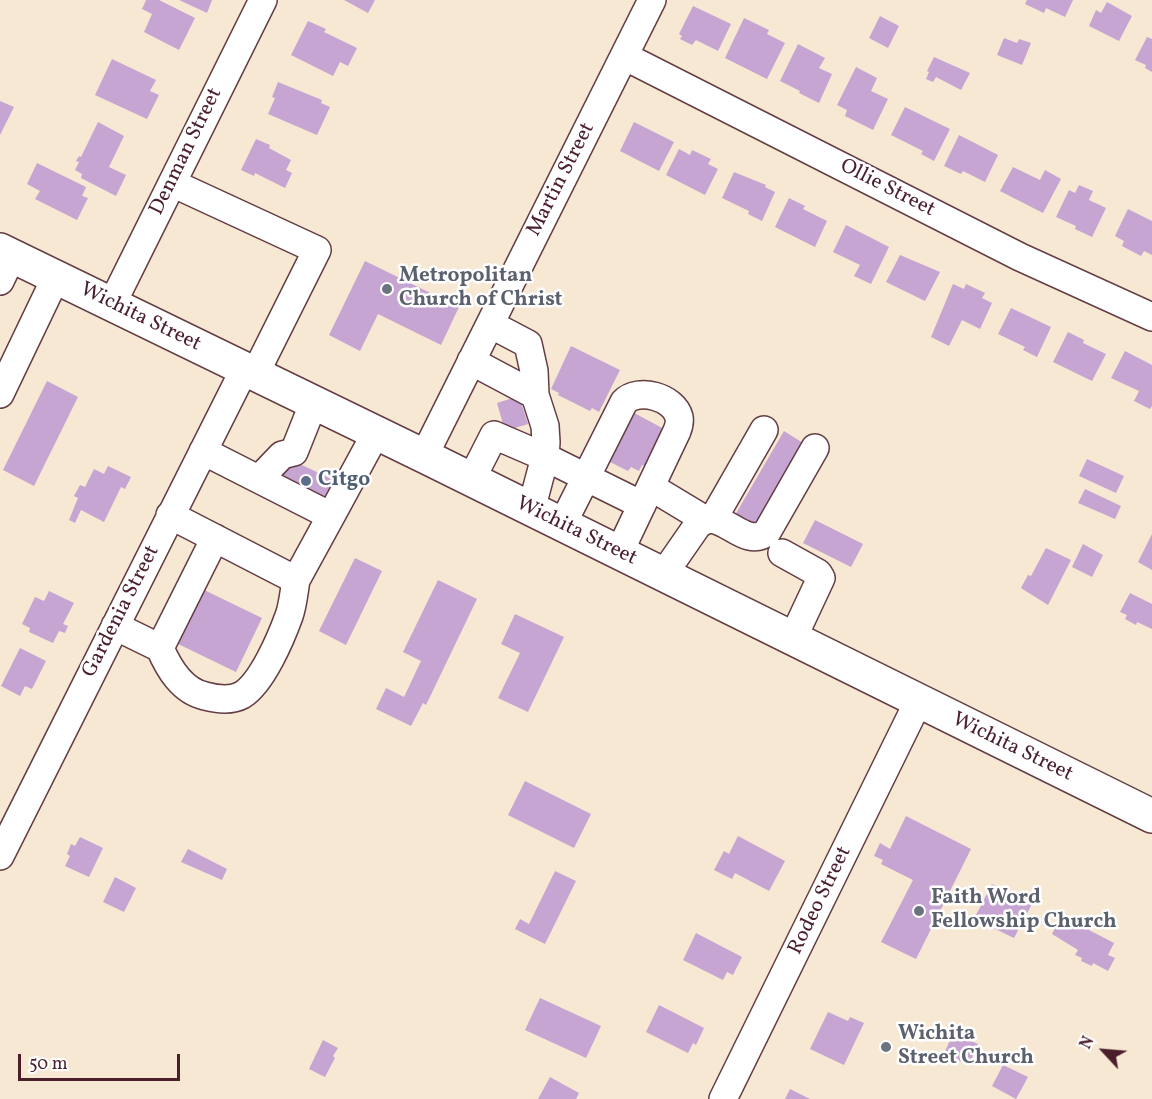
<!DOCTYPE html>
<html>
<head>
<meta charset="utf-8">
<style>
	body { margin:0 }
	#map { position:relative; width:1152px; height:1099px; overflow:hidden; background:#f6e8d3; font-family:Vollkorn,serif }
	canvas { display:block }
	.north { position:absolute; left:1074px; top:1021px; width:60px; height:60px; -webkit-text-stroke:4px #fff; paint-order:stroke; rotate:296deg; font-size:16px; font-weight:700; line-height:24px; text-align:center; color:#4a1f2b }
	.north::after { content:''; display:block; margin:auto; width:21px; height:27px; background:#4a1f2b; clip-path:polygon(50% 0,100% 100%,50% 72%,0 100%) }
	.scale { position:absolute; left:18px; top:1054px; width:162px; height:27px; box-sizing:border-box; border:3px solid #4a1f2b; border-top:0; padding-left:8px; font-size:18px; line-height:21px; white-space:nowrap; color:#4a1f2b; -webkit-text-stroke:4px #fff; paint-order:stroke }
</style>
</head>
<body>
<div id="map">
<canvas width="1152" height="1099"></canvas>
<div class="north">N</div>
<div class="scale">50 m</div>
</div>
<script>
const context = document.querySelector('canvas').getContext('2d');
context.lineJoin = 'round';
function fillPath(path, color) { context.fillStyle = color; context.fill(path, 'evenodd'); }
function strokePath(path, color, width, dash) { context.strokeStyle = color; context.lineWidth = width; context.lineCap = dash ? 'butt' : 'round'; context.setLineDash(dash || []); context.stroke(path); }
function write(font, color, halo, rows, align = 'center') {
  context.font = font + ' Vollkorn,serif'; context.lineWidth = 5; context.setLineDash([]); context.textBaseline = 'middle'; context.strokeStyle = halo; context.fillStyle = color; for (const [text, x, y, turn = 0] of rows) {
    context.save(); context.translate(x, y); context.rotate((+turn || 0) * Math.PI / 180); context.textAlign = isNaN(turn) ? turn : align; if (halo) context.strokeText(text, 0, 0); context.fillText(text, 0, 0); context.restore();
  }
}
fillPath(new Path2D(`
	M146 0H159L195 18 179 50 144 32 152 14 142 9Z
	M179 0H212L207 13Z
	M344 0H375L368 13Z
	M1027 0H1073L1065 17 1046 8 1044 13 1025 4Z
	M1107 2 1132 16 1119 41 1089 26 1096 10 1101 13Z
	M693 6 731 24 718 51 696 40 692 45 680 39 682 36 679 34Z
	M880 16 899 26 888 48 869 38Z
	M744 18 769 30 767 34 785 43 767 79 725 58Z
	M308 21 326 29 324 32 357 48 348 66 340 62 333 76 291 55Z
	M1147 37 1152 39V72L1145 68 1146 65 1135 60Z
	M1004 38 1017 43 1019 39 1031 43 1022 65 997 55Z
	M798 44 825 58 819 68 832 74 819 103 799 93 800 91 780 81Z
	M934 57 970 73 961 90 936 77 933 82 926 79 929 72 927 71Z
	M112 59 156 80 150 91 159 95 147 119 95 95Z
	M856 67 877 78 871 91 888 99 873 130 845 116 847 110 837 105Z
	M278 82 322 100 321 103 330 107 317 135 268 114 275 98 272 97Z
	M0 101 14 107 0 135Z
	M905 107 950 129 934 161 921 154 923 151 891 135Z
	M98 122 124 136 109 167 126 175 116 196 81 178 82 174 75 170 79 162 76 161 79 156 81 157Z
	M634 122 674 142 659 171 620 151Z
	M959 135 998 155 985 182 963 171 961 174 944 166Z
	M256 139 270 145 269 148 291 160 286 170 292 173 285 188 255 173 254 176 241 170Z
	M679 149 690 155 692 150 711 159 708 164 718 169 705 195 666 175Z
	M37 163 86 187 82 196 88 198 77 220 35 199 40 191 27 184Z
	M1013 167 1040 180 1045 170 1061 179 1043 213 1000 191Z
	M734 172 766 185 765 187 775 192 762 221 748 214 749 211 722 198Z
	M1079 185 1093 191 1089 200 1106 208 1092 237 1075 229 1076 226 1056 217 1069 190 1075 193Z
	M789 198 805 206 803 209 827 221 815 247 775 227Z
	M1128 209 1152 221V255L1144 251 1141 256 1122 246 1124 241 1115 236Z
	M846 225 889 247 871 284 854 276 860 265 833 252Z
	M900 255 940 272 925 301 886 282Z
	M365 261 459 307 441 345 378 314 360 351 329 335Z
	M953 284 964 289 966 284 985 293 982 298 992 303 980 329 962 320 949 346 931 337Z
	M1011 308 1051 327 1037 357 1023 350 1025 347 998 334Z
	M1068 332 1084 340 1083 343 1106 354 1092 381 1053 362Z
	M571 346 620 370 599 412 592 408 590 411 558 395 559 393 551 389Z
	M1125 351 1152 365V406L1150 409 1134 401 1139 391 1111 378Z
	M47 381 78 397 34 486 3 470Z
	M519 396 528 424 505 431 497 403Z
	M625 408 664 429 645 466 642 465 639 471 631 467 628 471 608 461Z
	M784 431 803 443 751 533 731 522Z
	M289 459 334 480 323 502 279 481Z
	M1087 459 1124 476 1116 493 1079 476Z
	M108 466 131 477 125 489 121 487 104 522 81 510 75 523 69 520 78 498 74 496 80 485 85 487 94 469 104 474Z
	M1085 489 1121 506 1115 519 1078 503Z
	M815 520 863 544 851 567 803 543Z
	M1152 534V570L1138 562Z
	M1083 544 1103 555 1092 577 1072 567Z
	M1046 548 1071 560 1048 605 1021 588 1028 575 1031 576Z
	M355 558 382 571 346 645 319 631Z
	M438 580 477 599 426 705 423 703 411 726 376 709 386 688 404 697 421 661 403 652Z
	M200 588 262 618 236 672 174 642Z
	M49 591 74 603 63 624 68 626 65 633 59 631 53 643 29 632 30 628 22 624 35 597 44 601Z
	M1130 593 1152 604V629L1137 622 1136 625 1125 619 1127 615 1120 612Z
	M515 614 564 637 528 712 498 698 520 653 501 644Z
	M20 648 46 661 32 689 25 686 20 696 1 686Z
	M525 781 591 814 574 848 508 815Z
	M906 816 971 849 916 959 881 942 913 880 881 864 883 860 874 856 880 843 890 849Z
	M738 836 785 861 769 891 735 873 732 879 714 870 724 851 729 854Z
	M80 837 103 848 89 877 65 866 70 856 67 854 71 844 75 846Z
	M188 849 227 869 222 880 181 862Z
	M555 871 576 881 545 944 515 929 520 919 529 924Z
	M115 877 136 888 124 912 103 902Z
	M992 884 1017 897 1018 894 1033 902 1014 938 985 924 987 920 976 915Z
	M1061 917 1090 929 1089 930 1114 943 1108 955 1115 958 1108 971 1093 963 1092 966 1081 961 1082 958 1075 955 1078 950 1052 934Z
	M696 933 742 957 733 975 727 972 723 980 683 960Z
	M540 998 601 1026 586 1058 525 1030Z
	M659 1005 704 1028 696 1045 693 1043 688 1053 646 1032Z
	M828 1012 848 1021 850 1017 864 1023 844 1065 810 1049Z
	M953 1033 978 1044 969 1065 944 1054Z
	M323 1040 338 1048 333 1056 335 1058 325 1077 309 1069Z
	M1003 1065 1028 1077 1016 1099 992 1086Z
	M550 1077 579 1093 576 1099H538Z
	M790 1089 810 1099H785Z`), '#c6a5d2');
const minor = new Path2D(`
	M624 56 1020 257 1152 317
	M172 183 317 250 255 374
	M0 281 12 256
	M112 304 263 0
	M490 324 528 344 534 371 535 395 545 426 546 442 545 457 531 510
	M471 361 535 395
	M0 394 56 277
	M203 451 331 516 376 433
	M424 456 652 0
	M259 479 282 455 294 452 314 402
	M471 480 494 435 545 457 642 505
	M651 487 704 519
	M170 515 296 580 331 516
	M713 519 764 430
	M562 525 624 402C638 387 674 397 679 417 680 422 679 426 677 431L619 553
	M782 553 818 573 821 578 792 640
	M663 575 697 526C719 502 743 552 767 532L815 448
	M115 626 160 648C169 669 182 691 205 696 216 699 231 701 242 695 262 683 281 638 289 616 293 605 294 591 296 580
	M160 648 215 538
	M0 856 245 368
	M723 1099 918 702`);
const major = new Path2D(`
	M0 250 424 456 1152 816`);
strokePath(minor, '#643d44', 30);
strokePath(major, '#643d44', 36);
strokePath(minor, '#fff', 27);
strokePath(major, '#fff', 33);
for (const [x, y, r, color] of [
	[387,289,6,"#6b7280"],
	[306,481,6,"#5c6f8a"],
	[919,911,6,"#6b7280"],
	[886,1047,6,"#6b7280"]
]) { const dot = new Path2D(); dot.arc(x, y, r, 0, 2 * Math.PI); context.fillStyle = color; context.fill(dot); strokePath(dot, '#fff', 2); }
write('21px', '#4a1f2b', '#fff', [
	["Denman Street",187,152,-64],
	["Martin Street",562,180,-63],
	["Ollie Street",887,189,27],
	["Wichita Street",140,318,26],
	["Wichita Street",576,532,26],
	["Gardenia Street",122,612,-63],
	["Wichita Street",1012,748,26],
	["Rodeo Street",821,901,-64]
]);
write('bold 21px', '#5b616d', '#fff', [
	["Metropolitan",399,277],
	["Church of Christ",399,301],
	["Faith Word",931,899],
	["Fellowship Church",931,923],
	["Wichita",898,1035],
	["Street Church",898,1059]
], 'left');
write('bold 21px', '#4e5e75', '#fff', [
	["Citgo",318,481]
], 'left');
</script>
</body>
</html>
